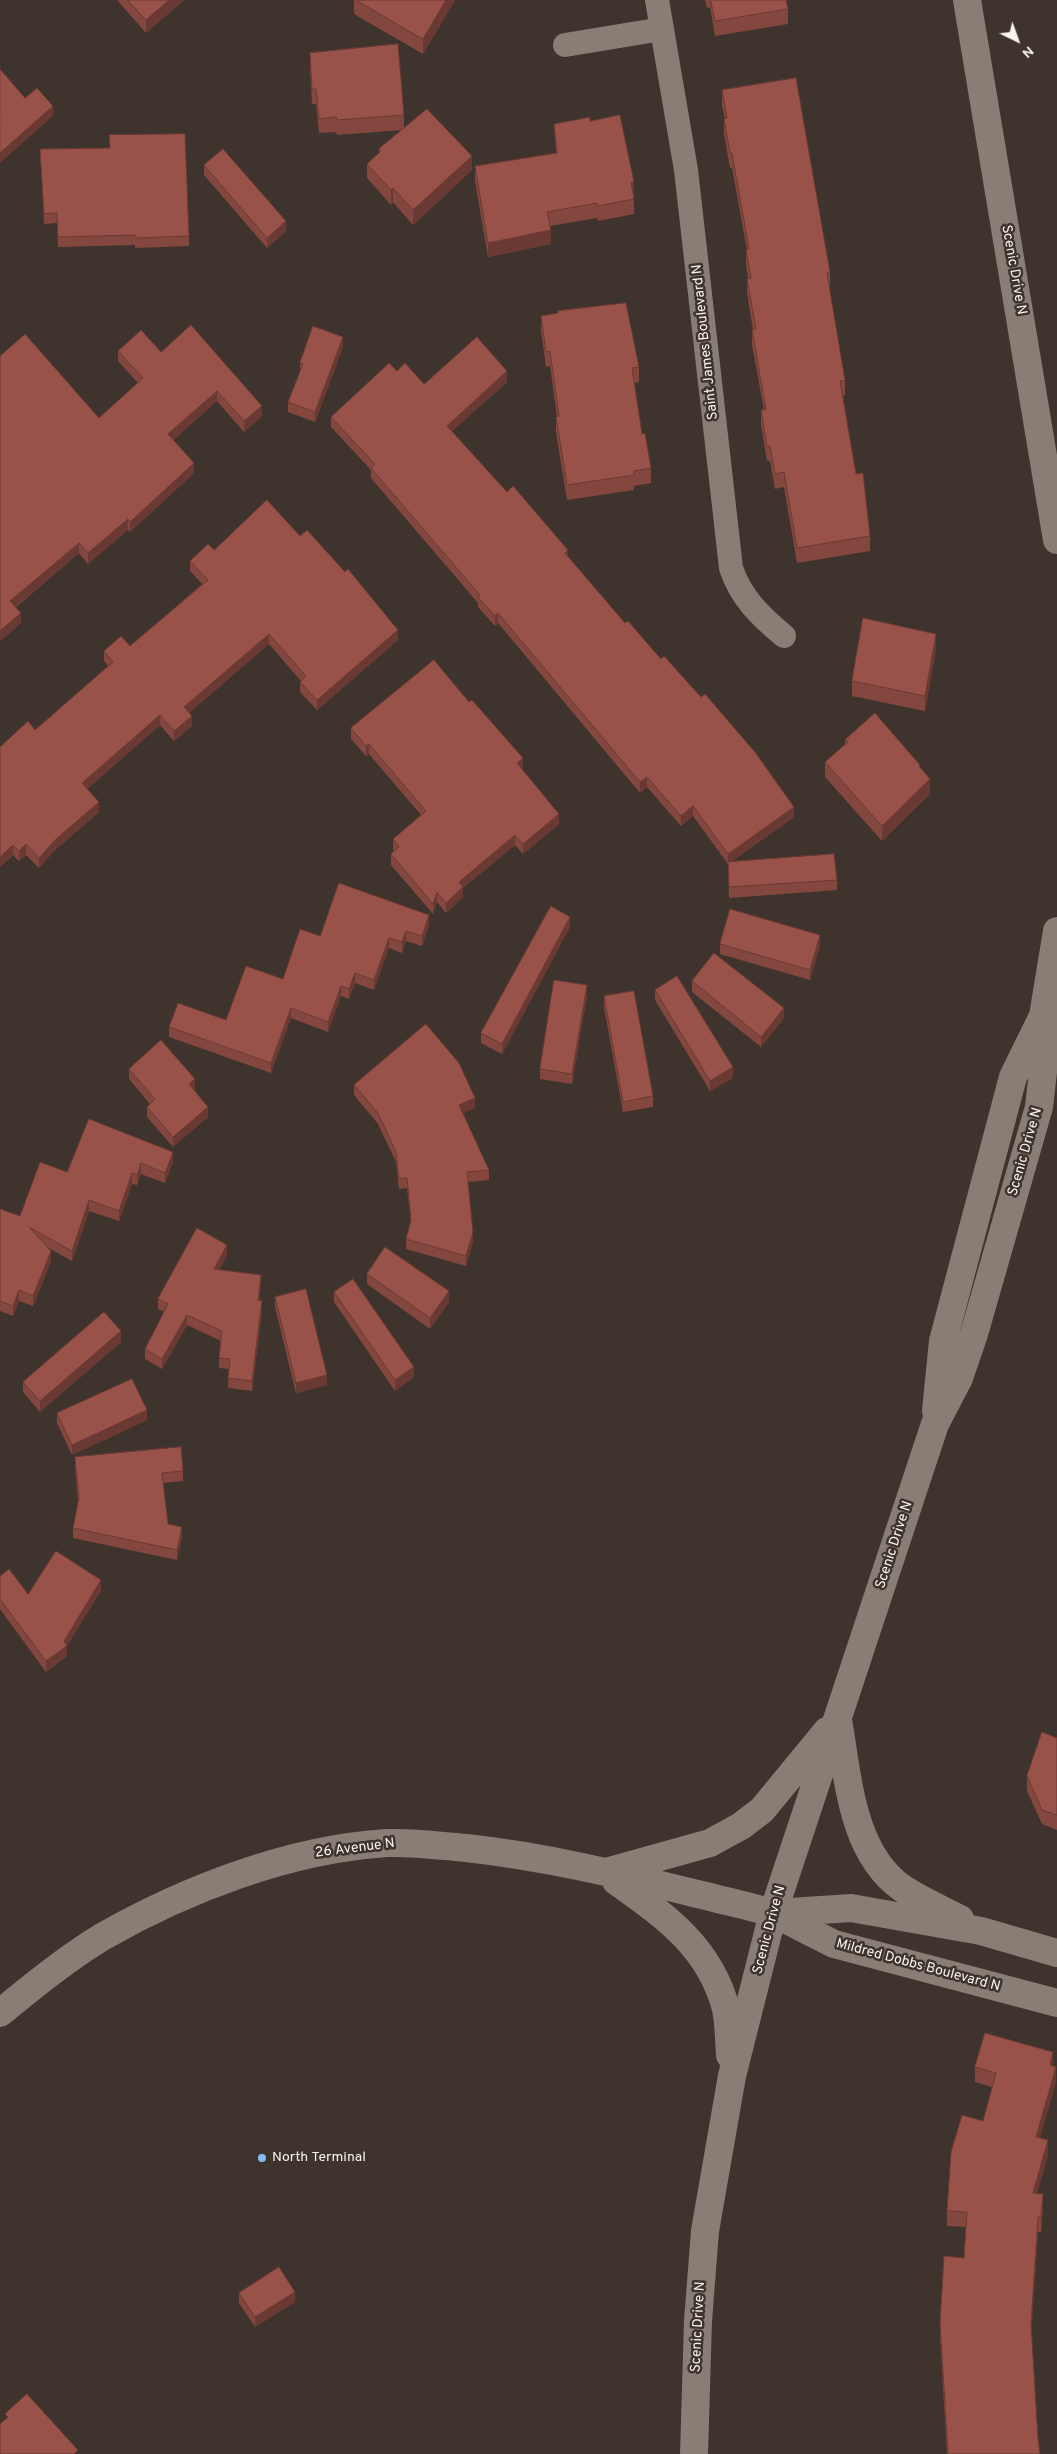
<!DOCTYPE html>
<html>
<head>
<meta charset="utf-8">
<style>
	body { margin:0 }
	#map { position:relative; width:1057px; height:2454px; overflow:hidden; background:#3e342d; font-family:Overpass,sans-serif }
	canvas { display:block }
	.north { position:absolute; left:992px; top:15px; width:50px; height:50px; -webkit-text-stroke:4px #3e342d; paint-order:stroke; rotate:138deg; font-size:14px; font-weight:700; line-height:20px; text-align:center; color:#f9f3ee }
	.north::after { content:''; display:block; margin:auto; width:18px; height:22px; background:#f9f3ee; clip-path:polygon(50% 0,100% 100%,50% 72%,0 100%) }
</style>
</head>
<body>
<div id="map">
<canvas width="1057" height="2454"></canvas>
<div class="north">N</div>
</div>
<script>
const context = document.querySelector('canvas').getContext('2d');
context.lineJoin = 'round';
function strokePath(path, color, width, dash) { context.strokeStyle = color; context.lineWidth = width; context.lineCap = dash ? 'butt' : 'round'; context.setLineDash(dash || []); context.stroke(path); }
function fillPath(path, color) { context.fillStyle = color; context.fill(path, 'evenodd'); }
function write(font, color, halo, rows, align = 'center') {
  context.font = font + ' Overpass,sans-serif'; context.lineWidth = 5; context.setLineDash([]); context.textBaseline = 'middle'; context.strokeStyle = halo; context.fillStyle = color; for (const [text, x, y, turn = 0] of rows) {
    context.save(); context.translate(x, y); context.rotate((+turn || 0) * Math.PI / 180); context.textAlign = isNaN(turn) ? turn : align; if (halo) context.strokeText(text, 0, 0); context.fillText(text, 0, 0); context.restore();
  }
}
strokePath(new Path2D(`
	M657 0 686 170 731 568C741 598 760 616 784 636
	M565 45 662 29`), '#897e75', 24);
strokePath(new Path2D(`
	M967 0 1057 540
	M936 1411 943 1341 1013 1077 1043 1016
	M838 1720C848 1776 851 1852 902 1888 920 1900 941 1909 960 1919
	M606 1872 710 1843 741 1826 762 1810 827 1731
	M616 1881C665 1916 710 1947 726 2009 729 2024 729 2040 730 2055
	M775 1913 851 1908 981 1931 1057 1953
	M0 2013C33 1986 66 1959 102 1937 186 1889 290 1849 387 1843 413 1842 441 1846 466 1848 560 1858 651 1883 743 1905L773 1913 834 1944 1057 2003
	M694 2454 698 2321 705 2231 732 2076 773 1913 935 1424 959 1378 974 1334 1039 1107 1045 1054 1043 1016 1057 931`), '#897e75', 28);
fillPath(new Path2D(`
	M117 0H184L146 33Z
	M354 0H455L423 54 354 14Z
	M705 0H786L788 9V24L715 36 710 7 707 8Z
	M310 53 404 115V128L472 170 413 225 393 202 391 205 367 178V164L379 153V149L402 130 337 135 336 132 319 133 316 104H312L310 68Z
	M722 90 830 272V287H829L845 380V395L843 396 856 474 870 536V551L797 563 784 487 775 489 770 461H767L761 425V410H764L752 345V330H753L747 293V279L748 278 746 265V250H747L732 168H730L724 134V119H725L722 105Z
	M590 121 634 197V214L598 221 597 218 550 226 551 244 488 257 475 181V166L556 153 554 124Z
	M40 149 189 236V246L135 248V245L58 247 57 223 44 224Z
	M204 165 286 231 267 248 204 175Z
	M541 316 639 367V382L634 383 642 434 651 468V483L634 486V490L567 500 556 432V417H557L550 366 546 367 541 331Z
	M343 347 315 422 288 412V402L300 372V363Z
	M118 351 161 352 262 416 244 432 217 401 173 440 194 473 130 532 128 530 88 564 79 553 16 607 21 623 0 641 99 418 138 383 118 361Z
	M397 371 424 384 507 382 452 431 507 492 568 558 794 817 731 862 837 880V890L729 898 728 864 693 816 681 826 647 787 640 793 498 623 495 626 478 607V603L371 478V470L331 427V417Z
	M214 550 398 640 317 710 300 692V682L301 681 269 644 189 713 192 726 174 741 160 725 87 789 99 812 55 850 39 868 26 855 19 861 13 855 0 867V747L35 730 108 666 104 661V651L130 646 202 584 190 571V561Z
	M936 649 925 711 852 696V681Z
	M351 728 523 768 522 769 559 824 523 854 515 845 463 888V897L446 913 437 902 433 914 391 865V854L394 851 393 849V839L421 815 369 754 366 756 351 739Z
	M845 740 920 769 930 794 882 841 825 777V762L845 744Z
	M429 925 422 946 406 941 402 953 389 948 374 990 355 983 349 999 341 996 328 1032 291 1018 271 1073 169 1037V1027L226 1020 283 979 320 936Z
	M570 927 502 1054 481 1043V1033Z
	M720 944 820 946 810 980 720 954Z
	M692 981 784 1018 761 1047 692 992Z
	M655 990 733 1078 710 1091 655 1000Z
	M587 995 572 1084 540 1079V1069Z
	M604 996 653 1096V1107L623 1112 604 1007Z
	M129 1069 195 1089 194 1090 208 1117 173 1147 147 1117V1107L150 1104 129 1079Z
	M354 1085 475 1108 463 1113 489 1170V1180L468 1182 473 1242 466 1266 406 1249V1239L411 1222 407 1188 399 1189 396 1162 378 1124 354 1095Z
	M89 1119 173 1162 165 1183 141 1174 137 1185 132 1184 119 1221 89 1211 72 1261 47 1247 51 1261 33 1306 19 1301 13 1316 0 1311V1209L20 1216 67 1172Z
	M227 1255 219 1270 261 1285 259 1301 262 1311 252 1391 228 1388 229 1369 219 1368V1358L221 1341 187 1325 162 1369 145 1359V1349L164 1312 158 1309V1299Z
	M367 1274 449 1302 430 1329 367 1284Z
	M334 1292 414 1377 395 1391 334 1302Z
	M275 1297 327 1385 296 1393 275 1307Z
	M121 1342 40 1412 23 1392V1382Z
	M57 1413 147 1420 72 1455 57 1423Z
	M75 1457 183 1471V1481L163 1483 168 1524 182 1537 177 1560 73 1538V1528L78 1501 75 1467Z
	M0 1576 28 1594 101 1590 67 1646V1656L46 1672 0 1609Z
	M1057 1738V1830L1042 1824 1027 1791V1776Z
	M1053 2066 1056 2082 1040 2138 1048 2155 1037 2193 1043 2208 1041 2232H1038L1031 2332 1038 2439 1040 2454H947L940 2337V2322L964 2258 966 2227 947 2226V2211L983 2121 992 2087 975 2082V2067Z
	M239 2293 295 2302 255 2327 239 2303Z`), '#84473f');
fillPath(new Path2D(`
	M169 0H184L146 33V20Z
	M446 0H455L423 54V39Z
	M53 106V116L0 163V153Z
	M472 156V170L413 225V210Z
	M631 182H634V197H631Z
	M393 188V202L391 205V190Z
	M286 221V231L267 248V238Z
	M551 230V244L488 257V243Z
	M343 337V347L315 422V412Z
	M507 371V382L447 436V426Z
	M217 391V401L168 445V434Z
	M262 406V416L244 432V421Z
	M194 463V473L130 532V522Z
	M128 519V530L88 564V553Z
	M79 543V553L10 611V601Z
	M568 550V560L565 553Z
	M21 613V623L0 641V631Z
	M498 613V623L495 626V616Z
	M398 630V640L317 710V700Z
	M269 634V644L184 717V707Z
	M936 634V649L925 711V696Z
	M160 715V725L82 793V783Z
	M192 716V726L174 741V731Z
	M369 744V754L366 756V746Z
	M523 758V768L517 773V763Z
	M647 777V787L640 793V782Z
	M930 779V794L882 841V826Z
	M99 802V812L55 850 39 868V858L55 840Z
	M693 806V816L681 826V816Z
	M794 807V817L728 864V854Z
	M559 814V824L523 854V844Z
	M515 835V845L463 888V897L446 913V903L459 882Z
	M26 844V855L19 861V851Z
	M13 845V855L0 867V857Z
	M437 892V902L433 914V904Z
	M429 915V925L422 946V936Z
	M570 917V927L502 1054V1044Z
	M406 931V941L402 953V942Z
	M820 935V946L810 980V970Z
	M389 938V948L374 990V980Z
	M355 973V983L349 999V989Z
	M587 985V995L572 1084V1074Z
	M341 986V996L328 1032V1022Z
	M291 1008V1018L271 1073V1063Z
	M784 1008V1018L761 1047V1037Z
	M733 1067V1078L710 1091V1081Z
	M195 1079V1089L189 1094V1084Z
	M475 1098V1108L459 1115V1105Z
	M208 1107V1117L173 1147V1137Z
	M173 1152V1162L165 1183V1173Z
	M141 1163V1174L137 1185V1175Z
	M132 1173V1184L119 1221V1211Z
	M89 1200V1211L72 1261V1251Z
	M473 1232V1242L466 1266V1256Z
	M227 1245V1255L214 1279V1269Z
	M51 1251V1261L33 1306V1296Z
	M261 1275V1285L258 1312V1301Z
	M19 1290V1301L13 1316V1306Z
	M449 1291V1302L430 1329V1318Z
	M262 1300V1311L252 1391V1381Z
	M187 1315V1325L162 1369V1359Z
	M121 1331V1342L40 1412V1401Z
	M414 1367V1377L395 1391V1380Z
	M327 1375V1385L296 1393V1383Z
	M147 1410V1420L72 1455V1445Z
	M182 1527V1537L177 1560V1550Z
	M101 1580V1590L67 1646V1656L46 1672V1661L64 1641Z
	M1053 2052V2067L1050 2065Z
	M1056 2067V2082L1036 2152V2137Z
	M1048 2140V2155L1033 2208V2193Z
	M1043 2194V2208L1041 2232V2217Z
	M1038 2217V2232L1031 2339V2324Z
	M295 2292V2302L255 2327V2317Z`), '#6b3933');
const building = new Path2D(`
	M128 0H169L146 20Z
	M356 0H446L423 39Z
	M711 0H786L788 9 715 21Z
	M398 44 404 115 337 120 336 117 319 119 316 89H312L310 53Z
	M0 69 25 98 37 88 53 106 0 153Z
	M796 78 830 272 827 273 845 380 840 381 856 474 863 473 870 536 797 548 784 472 775 474 770 446H767L761 410H766L752 330 756 329 747 279 751 278 746 250 749 249 732 153H730L724 119 727 118 722 90Z
	M427 109 472 156 413 210 393 188 391 190 367 164 381 151 379 149Z
	M620 115 634 182H631L634 199 598 206 597 203 547 212 551 230 488 243 475 166 557 153 554 124 590 117V121Z
	M185 134 189 236 135 238V235L58 237 57 213 44 214 40 149 110 148 109 135Z
	M223 149 286 221 267 238 204 165Z
	M626 303 639 367 632 368 642 434 645 433 651 468 634 471V475L567 485 556 417 559 416 550 351 546 352 541 316 558 313V311Z
	M191 325 262 406 244 421 217 391 168 434 194 463 130 522 128 519 88 553 79 543 10 601 21 613 0 631V356L25 334 99 418 143 378 118 351 141 330 161 352Z
	M313 326 343 337 315 412 288 402 303 364 300 363Z
	M477 337 507 371 447 426 507 492 513 486 568 550 565 553 625 623 628 621 661 659 664 656 701 697 705 694 755 752 794 807 728 854 693 806 681 816 647 777 640 782 498 613 495 616 478 597 480 595 371 468 375 464 331 417 389 363 397 371 405 363 424 384Z
	M267 500 300 536 307 530 345 572 348 569 398 630 317 700 300 682 306 676 269 634 184 707 192 716 174 731 160 715 82 783 99 802 55 840 39 858 26 844 19 851 13 845 0 857V747L28 721 35 730 113 662 104 651 121 636 130 646 208 580 190 561 208 544 214 550Z
	M863 618 936 634 925 696 852 681Z
	M434 660 469 702 472 700 523 758 517 763 559 814 523 844 515 835 459 882 463 887 446 903 437 892 433 904 391 854 399 847 393 839 426 811 369 744 366 746 351 728Z
	M875 713 920 765 919 766 930 779 882 826 825 762 848 742 845 740Z
	M834 854 837 880 729 887 728 862Z
	M339 883 429 915 422 936 406 931 402 942 389 938 374 980 355 973 349 989 341 986 328 1022 291 1008 271 1063 169 1027 178 1003 226 1020 246 966 283 979 300 929 320 936Z
	M551 906 570 917 502 1044 481 1033Z
	M730 909 820 935 810 970 720 944Z
	M714 953 784 1008 761 1037 692 981Z
	M677 976 733 1067 710 1081 655 990Z
	M554 980 587 985 572 1074 540 1069Z
	M634 991 653 1096 623 1102 604 996Z
	M426 1024 459 1063 475 1098 459 1105 489 1170 467 1172 473 1232 466 1256 406 1239 411 1220 407 1178 399 1179 396 1152 378 1113 354 1085Z
	M161 1040 195 1079 189 1084 208 1107 173 1137 147 1107 155 1099 129 1069Z
	M89 1119 173 1152 165 1173 141 1163 137 1175 132 1173 119 1211 89 1200 72 1251 29 1227 51 1251 33 1296 19 1290 13 1306 0 1301V1209L20 1216 40 1162 67 1172Z
	M197 1228 227 1245 214 1269 261 1275 258 1301 262 1300 252 1381 228 1378 230 1359 219 1358 222 1331 187 1315 162 1359 145 1349 168 1304 158 1299Z
	M385 1247 449 1291 430 1318 367 1274Z
	M353 1279 414 1367 395 1380 334 1292Z
	M306 1289 327 1375 296 1383 275 1297Z
	M104 1312 121 1331 40 1401 23 1382Z
	M132 1379 147 1410 72 1445 57 1413Z
	M181 1447 183 1471 162 1473 168 1524 182 1527 177 1550 73 1528 79 1498 75 1457Z
	M56 1551 101 1580 64 1641 67 1646 46 1661 0 1599V1576L9 1569 28 1594Z
	M1042 1732 1057 1738V1815L1042 1810 1027 1776Z
	M985 2033 1053 2052 1050 2065 1056 2067 1036 2137 1048 2140 1033 2193 1043 2194 1041 2217H1038L1031 2324 1038 2439 1040 2454H948L940 2322 944 2256 964 2258 967 2212 947 2211 951 2152 962 2115 983 2121 996 2073 975 2067Z
	M279 2267 295 2292 255 2317 239 2293Z
	M27 2394 78 2450 74 2454H0V2424L8 2417 5 2414Z`);
fillPath(building, '#995249');
strokePath(building, '#6b3933', 1);
for (const [x, y, r, color] of [
	[262,2158,5,"#83bcfb"]
]) { const dot = new Path2D(); dot.arc(x, y, r, 0, 2 * Math.PI); context.fillStyle = color; context.fill(dot); strokePath(dot, '#3e342d', 2); }
write('14px', '#f9f3ee', '#3e342d', [
	["Scenic Drive N",1013,270,80],
	["Saint James Boulevard N",706,342,-96],
	["Scenic Drive N",1026,1152,-74],
	["Scenic Drive N",895,1545,-72],
	["26 Avenue N",355,1849,-7],
	["Scenic Drive N",770,1930,-75],
	["Mildred Dobbs Boulevard N",918,1966,15],
	["Scenic Drive N",699,2327,-87]
]);
write('14px', '#f9f3ee', '#3e342d', [
	["North Terminal",272,2158]
], 'left');
</script>
</body>
</html>
